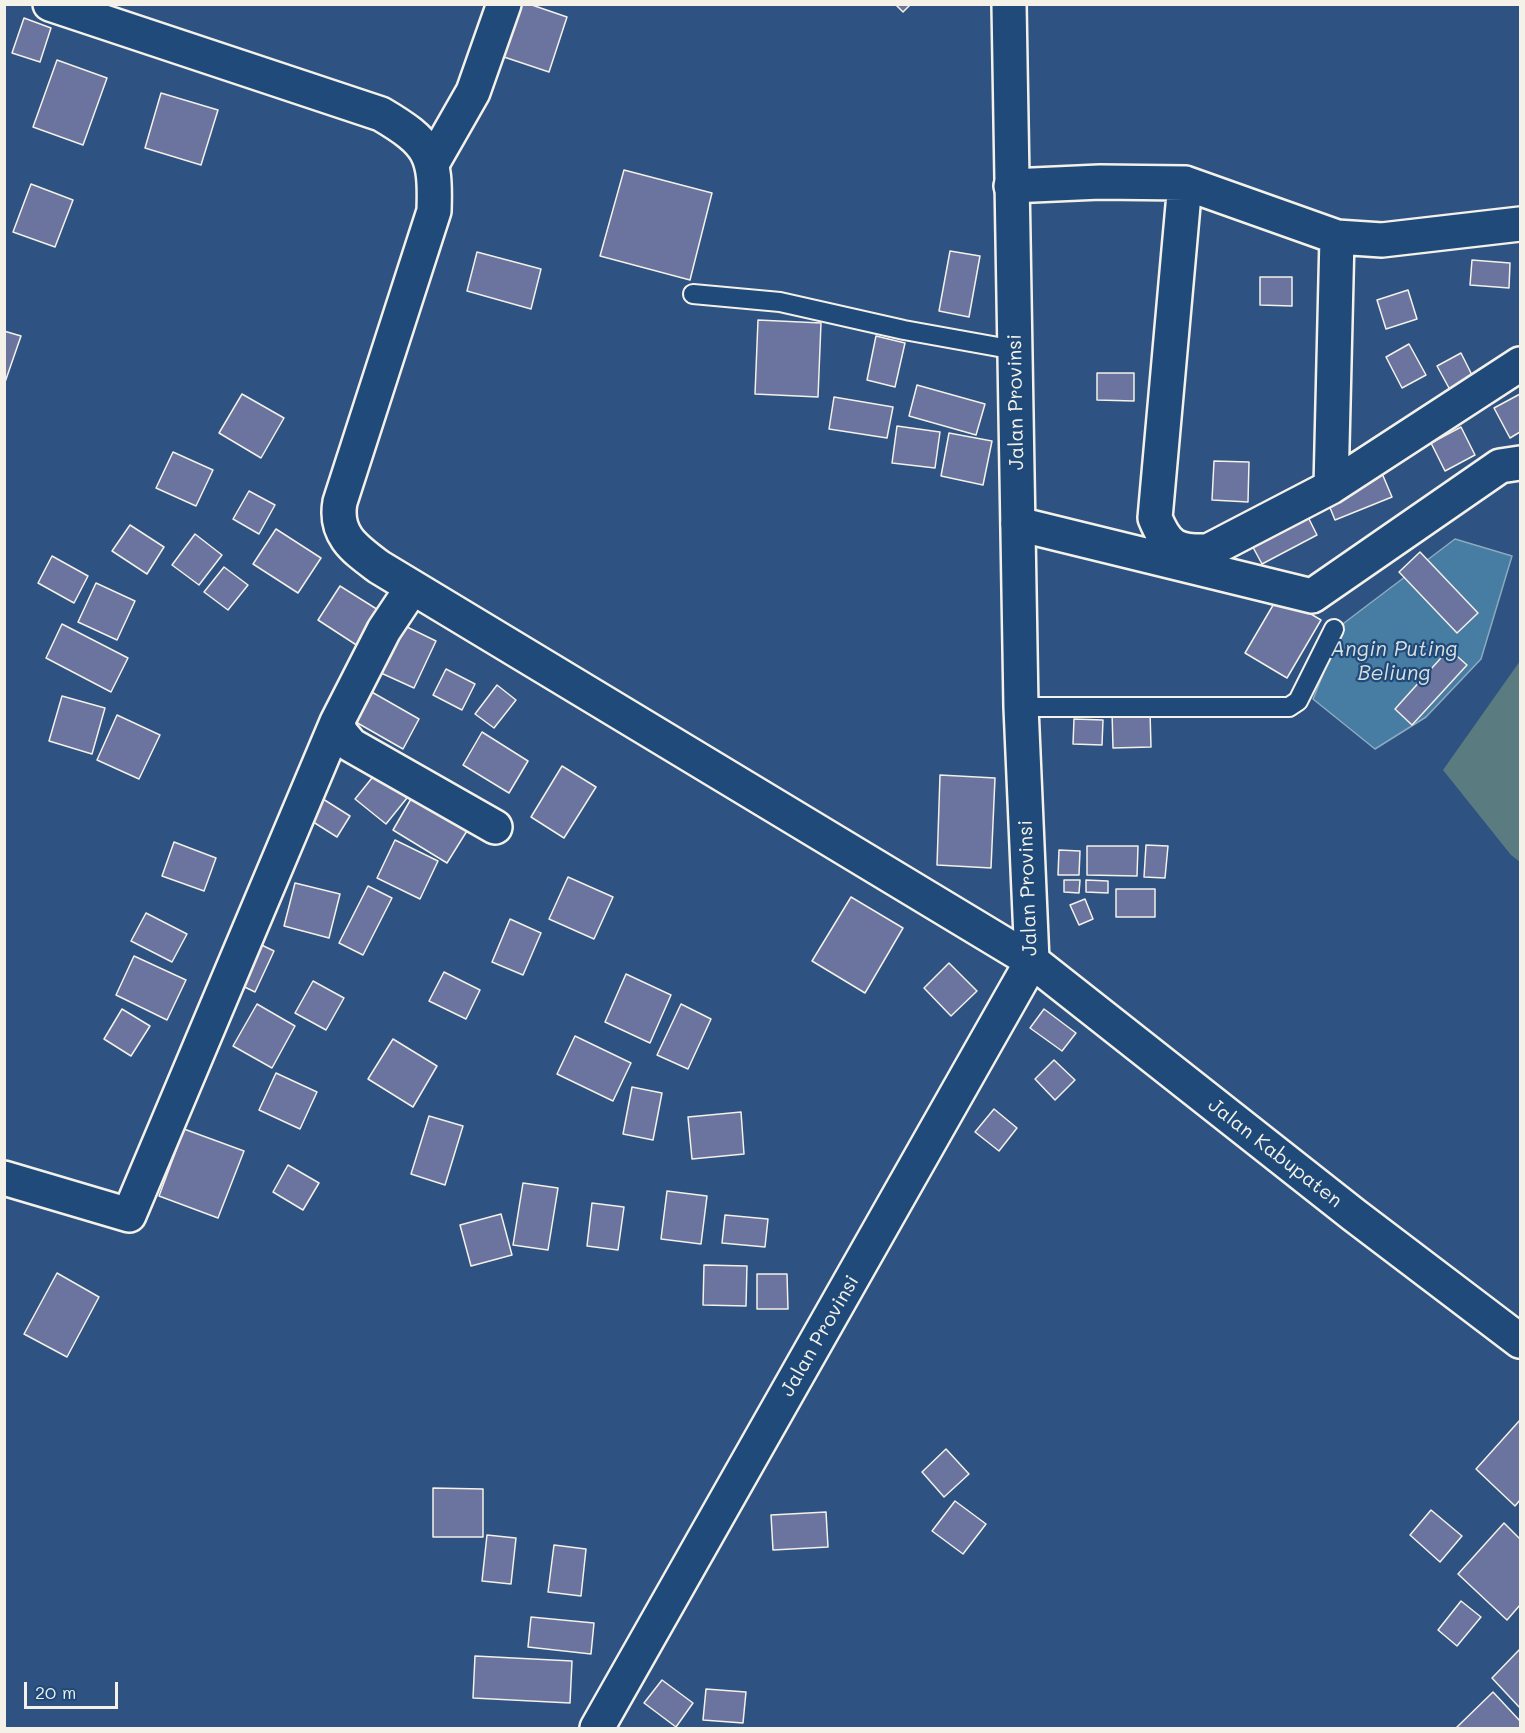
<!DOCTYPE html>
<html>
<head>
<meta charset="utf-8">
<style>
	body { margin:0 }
	#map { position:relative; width:1525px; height:1733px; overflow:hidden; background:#2e5281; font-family:Mali,sans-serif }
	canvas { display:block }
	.frame { position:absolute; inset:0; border:6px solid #f4f1e8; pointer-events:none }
	.scale { position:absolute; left:24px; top:1682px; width:94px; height:27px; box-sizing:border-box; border:3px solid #f4f1e8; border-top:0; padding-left:8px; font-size:18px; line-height:21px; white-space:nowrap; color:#f4f1e8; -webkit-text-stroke:4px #1f4a7a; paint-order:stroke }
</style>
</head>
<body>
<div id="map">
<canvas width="1525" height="1733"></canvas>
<div class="frame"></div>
<div class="scale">20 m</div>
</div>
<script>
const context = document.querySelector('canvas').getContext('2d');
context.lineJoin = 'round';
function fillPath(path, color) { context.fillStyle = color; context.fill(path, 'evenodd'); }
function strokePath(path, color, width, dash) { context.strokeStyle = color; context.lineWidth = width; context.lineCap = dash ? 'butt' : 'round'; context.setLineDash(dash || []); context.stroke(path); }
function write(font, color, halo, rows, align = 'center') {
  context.font = font + ' Mali,sans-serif'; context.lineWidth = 4.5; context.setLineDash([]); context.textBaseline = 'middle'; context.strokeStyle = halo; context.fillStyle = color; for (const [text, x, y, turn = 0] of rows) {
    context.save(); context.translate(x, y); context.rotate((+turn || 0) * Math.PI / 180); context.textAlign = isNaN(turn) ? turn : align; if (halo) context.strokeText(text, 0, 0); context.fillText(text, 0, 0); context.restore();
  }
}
fillPath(new Path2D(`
	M1520 661V862L1511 855 1443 770Z`), '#5a7c80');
const water = new Path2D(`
	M1455 539 1512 556 1481 659 1426 717 1375 749 1313 699 1344 623Z`);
fillPath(water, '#477ca3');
strokePath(water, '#8cabbf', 1.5);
const building = new Path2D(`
	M517 4H529L567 17 549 72 501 56Z
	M895 4H911L903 12Z
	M24 18 51 28 40 62 12 53Z
	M57 60 107 78 83 145 33 127Z
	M161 93 218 110 201 165 145 148Z
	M624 170 712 193 690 280 600 256Z
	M31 184 73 200 55 247 13 232Z
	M950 251 980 256 969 317 939 311Z
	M477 252 541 269 531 309 467 291Z
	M1472 260 1510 263 1509 288 1470 285Z
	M1260 277H1292V306L1260 305Z
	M1408 290 1417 319 1386 329 1377 300Z
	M758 320 821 323 818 397 755 394Z
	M4 331 21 336 4 385Z
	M876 336 905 343 895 387 867 380Z
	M1409 344 1426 375 1402 388 1386 357Z
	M1461 353 1478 387 1455 399 1437 366Z
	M1097 373H1134V401L1097 400Z
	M917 385 985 404 976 435 909 416Z
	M242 394 284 418 261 458 219 433Z
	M1520 394V432L1510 438 1494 408Z
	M834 397 893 407 887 438 829 429Z
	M897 426 940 432 935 468 892 463Z
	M1461 427 1475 455 1445 471 1431 443Z
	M949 433 992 441 983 485 941 476Z
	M173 452 213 470 196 506 156 488Z
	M1214 461 1249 462 1248 502 1212 500Z
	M1381 471 1392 497 1335 520 1324 493Z
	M249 491 275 505 259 534 233 519Z
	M1304 509 1317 535 1262 564 1248 538Z
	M130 525 164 547 147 574 112 551Z
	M276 529 321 558 298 593 253 564Z
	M195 534 222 555 199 585 172 565Z
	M1420 552 1478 613 1457 633 1399 572Z
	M52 556 88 576 74 603 38 583Z
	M224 567 248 585 228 610 204 592Z
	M96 583 135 601 117 640 78 622Z
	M340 586 383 613 361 648 318 620Z
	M1279 595 1321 620 1287 678 1245 653Z
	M62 624 128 658 111 692 46 658Z
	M403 625 436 641 414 688 381 673Z
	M1449 649 1467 665 1412 725 1395 709Z
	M446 669 475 684 462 710 433 695Z
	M497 685 516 700 494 728 475 714Z
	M370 691 419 719 403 749 354 721Z
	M62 696 105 708 92 754 49 741Z
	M1150 711 1151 747 1113 748 1112 712Z
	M117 715 160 735 139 779 97 760Z
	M1074 719 1103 720 1102 745 1073 744Z
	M482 732 528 761 509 793 463 765Z
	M562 766 596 787 564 838 531 817Z
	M376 773 407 798 386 824 355 799Z
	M940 775 995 778 991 868 937 865Z
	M304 787 350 816 337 837 291 808Z
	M415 792 470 826 447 863 393 830Z
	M395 840 438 861 420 899 377 878Z
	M174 842 216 858 204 891 162 876Z
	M1146 845 1168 846 1165 878 1144 877Z
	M1087 846H1138L1137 876 1087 875Z
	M1059 850 1080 851 1079 875H1058Z
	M568 877 613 897 594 939 549 919Z
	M1064 880H1080L1079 893 1064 892Z
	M1086 880 1108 881V893L1086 892Z
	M295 883 340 894 329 938 284 926Z
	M368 886 392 898 363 955 339 943Z
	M1116 889H1155V917H1116Z
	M851 897 903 928 865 993 812 961Z
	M1085 899 1093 919 1079 925 1070 905Z
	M146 913 187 934 172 962 131 941Z
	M510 919 541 933 523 975 492 962Z
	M245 937 274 951 255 992 226 978Z
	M134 956 186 980 167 1020 116 995Z
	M949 963 977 991 951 1016 924 988Z
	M444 972 480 990 466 1019 429 1001Z
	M626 974 671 995 650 1043 605 1022Z
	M313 981 344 998 326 1030 295 1013Z
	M257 1004 295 1026 272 1068 233 1046Z
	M681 1004 711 1019 688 1069 657 1055Z
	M122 1009 150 1026 131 1056 104 1039Z
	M1044 1009 1076 1033 1062 1051 1030 1028Z
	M575 1036 631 1063 613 1101 557 1074Z
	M393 1039 437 1066 413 1107 368 1079Z
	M1054 1060 1075 1080 1055 1100 1035 1079Z
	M276 1073 317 1092 300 1129 259 1110Z
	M632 1087 662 1093 653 1140 623 1134Z
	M994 1109 1017 1128 999 1151 975 1132Z
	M741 1112 744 1154 692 1159 688 1117Z
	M429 1116 463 1126 445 1185 411 1174Z
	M184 1129 244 1151 218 1218 159 1196Z
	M288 1165 319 1183 303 1210 273 1192Z
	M523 1183 558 1188 548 1250 513 1245Z
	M667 1191 707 1196 701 1244 661 1239Z
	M592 1203 624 1207 618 1250 587 1246Z
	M501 1214 512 1255 471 1266 460 1225Z
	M725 1215 768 1219 765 1247 722 1243Z
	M704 1265 747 1266 746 1306 703 1305Z
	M57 1273 99 1297 67 1357 24 1334Z
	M757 1274H787L788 1309H757Z
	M1520 1420V1500L1515 1506 1476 1469Z
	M946 1449 969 1474 944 1497 922 1472Z
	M433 1488 483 1489V1537H433Z
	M955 1501 986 1524 963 1554 932 1531Z
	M1431 1510 1462 1536 1440 1562 1410 1535Z
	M826 1512 828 1547 773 1550 771 1515Z
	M1504 1523 1520 1539V1605L1507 1620 1458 1574Z
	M487 1535 516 1538 511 1584 482 1581Z
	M554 1545 586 1549 581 1596 548 1592Z
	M1461 1601 1481 1617 1457 1646 1438 1630Z
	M531 1617 594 1623 591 1654 528 1647Z
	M1520 1649V1708L1492 1678Z
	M475 1656 572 1661 570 1703 473 1698Z
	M662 1680 693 1703 676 1727 644 1703Z
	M706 1689 746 1692 743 1723 703 1720Z
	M1493 1692 1520 1721V1728H1456Z`);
fillPath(building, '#6a749f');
strokePath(building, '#f4f1e8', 1.5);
const service = new Path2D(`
	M693 294 780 302 904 330 1015 350
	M1021 707H1289L1298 701 1334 629`);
const minor = new Path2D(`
	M433 162 473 92 504 4
	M1185 183 1155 518C1167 547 1176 552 1208 551L1331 487 1520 364
	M1011 186 1100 182 1185 183 1337 237 1382 240 1520 224
	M1331 487 1337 237
	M1018 524 1312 596 1500 466 1520 463
	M412 588 384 630 337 722 341 733 351 745 495 827
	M4 1178 129 1215 337 722`);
const tertiary = new Path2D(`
	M50 4 381 114C430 143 436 154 434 211L340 502C334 535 355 549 379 567L1032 961 1354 1215 1520 1341`);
const secondary = new Path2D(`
	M597 1728 1032 961 1021 707 1009 4`);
strokePath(service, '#f4f1e8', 22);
strokePath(minor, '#f4f1e8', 38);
strokePath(tertiary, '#f4f1e8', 38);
strokePath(secondary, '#f4f1e8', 38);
strokePath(service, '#1f4a7a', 18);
strokePath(minor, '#1f4a7a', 33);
strokePath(tertiary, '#1f4a7a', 33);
strokePath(secondary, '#1f4a7a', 33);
write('20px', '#f4f1e8', '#1f4a7a', [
	["Jalan Provinsi",1016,402,-91],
	["Jalan Provinsi",1028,888,-92],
	["Jalan Kabupaten",1275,1153,38],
	["Jalan Provinsi",820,1336,-60]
]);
write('italic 21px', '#dadfde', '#1f4a7a', [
	["Angin Puting",1394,650],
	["Beliung",1394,674]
]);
</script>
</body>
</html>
